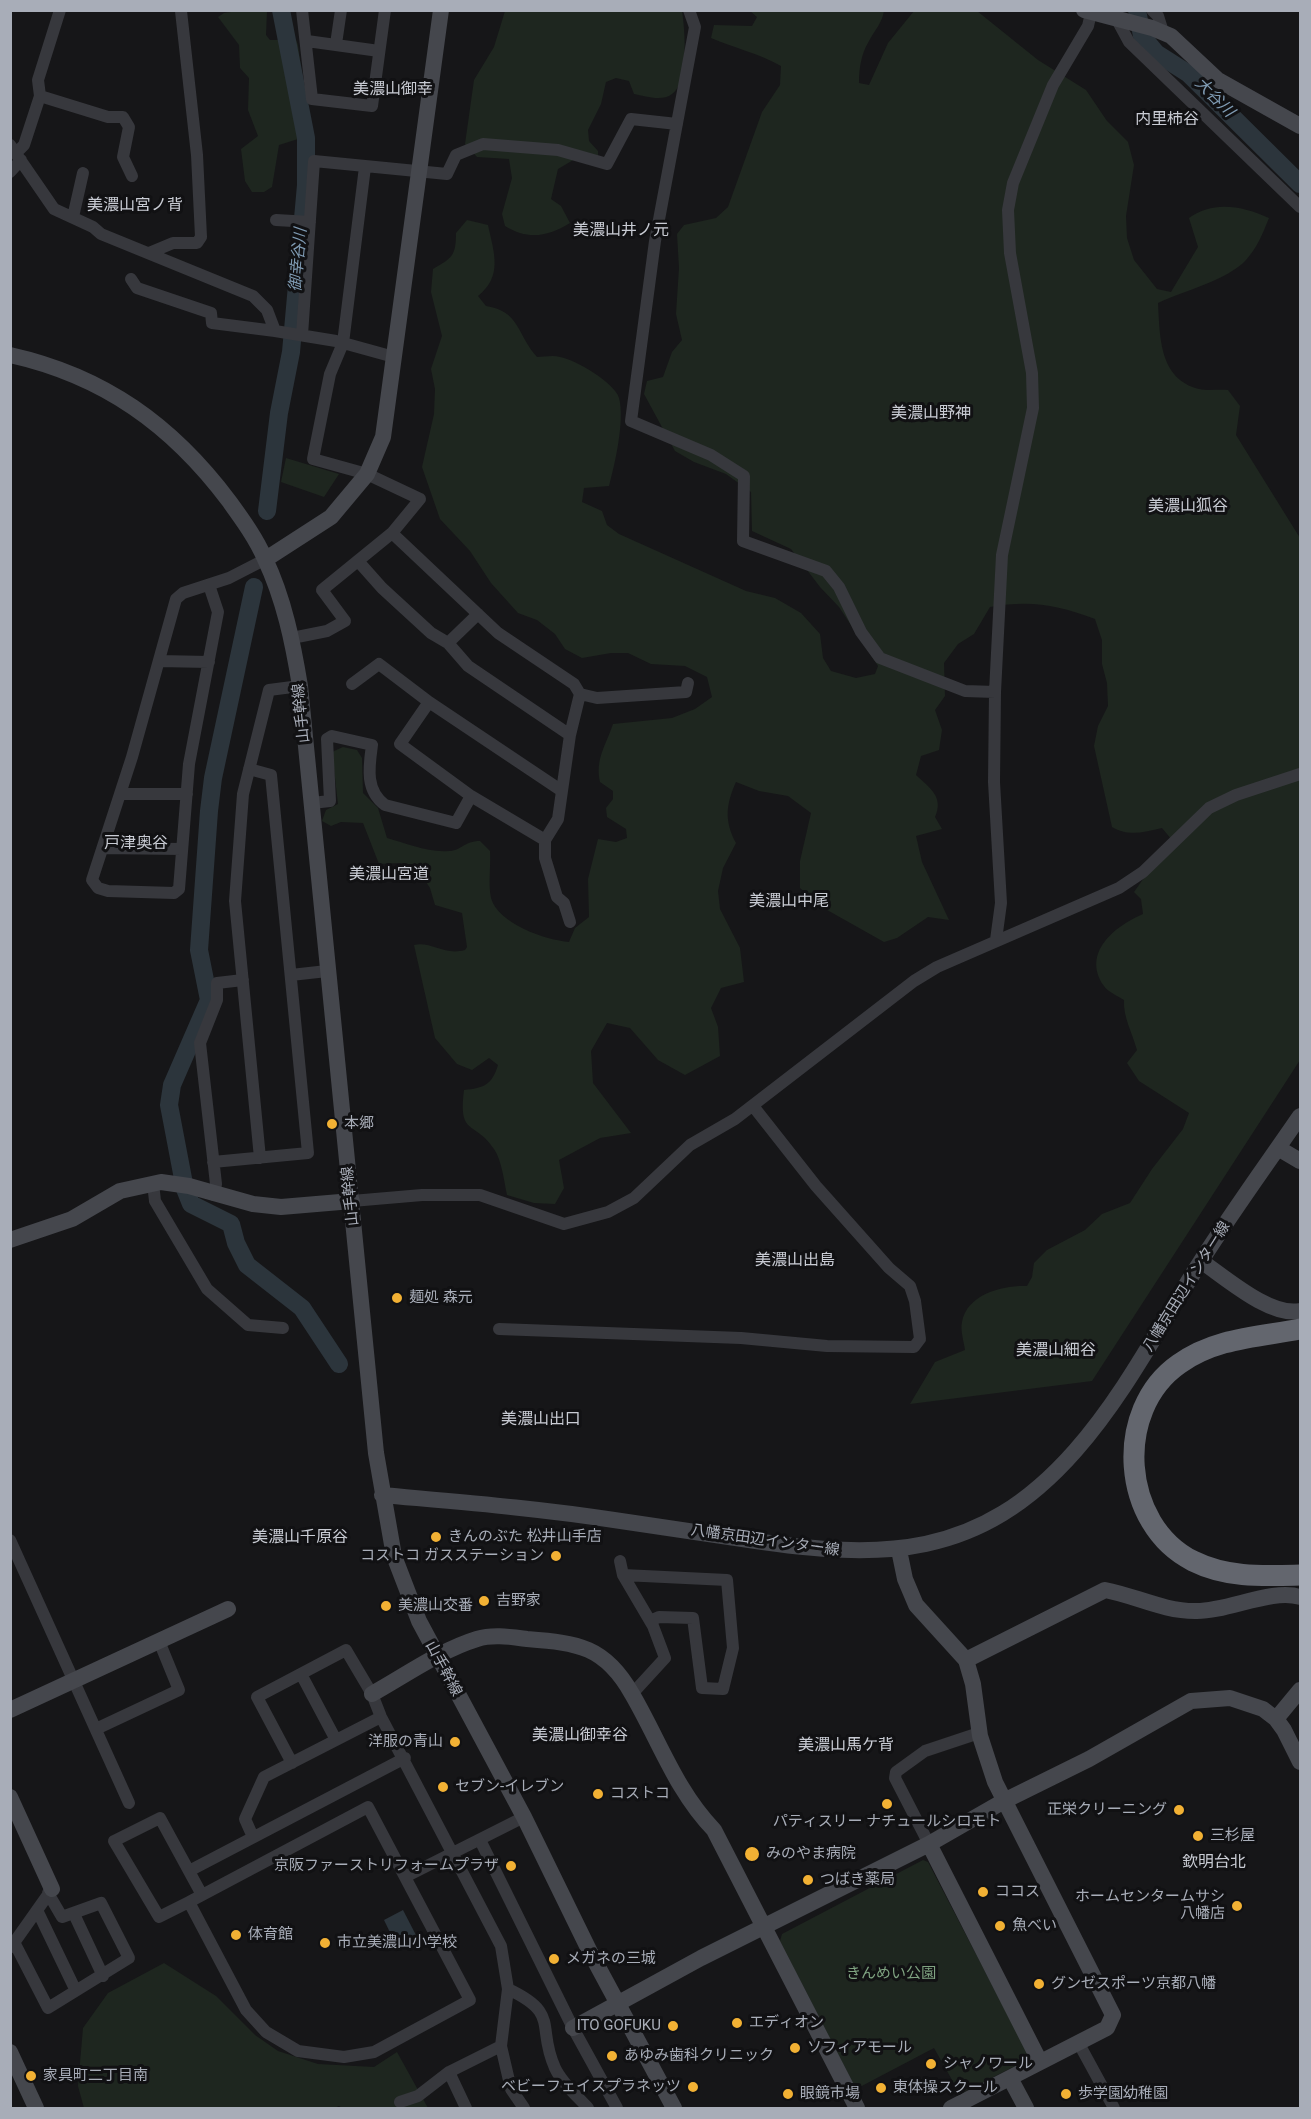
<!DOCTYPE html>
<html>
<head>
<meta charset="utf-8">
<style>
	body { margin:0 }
	#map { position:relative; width:1311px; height:2119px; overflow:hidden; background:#161618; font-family:Roboto,sans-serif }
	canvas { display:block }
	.frame { position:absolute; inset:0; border:12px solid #a8adb8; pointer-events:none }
</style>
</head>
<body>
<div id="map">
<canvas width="1311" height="2119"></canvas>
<div class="frame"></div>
</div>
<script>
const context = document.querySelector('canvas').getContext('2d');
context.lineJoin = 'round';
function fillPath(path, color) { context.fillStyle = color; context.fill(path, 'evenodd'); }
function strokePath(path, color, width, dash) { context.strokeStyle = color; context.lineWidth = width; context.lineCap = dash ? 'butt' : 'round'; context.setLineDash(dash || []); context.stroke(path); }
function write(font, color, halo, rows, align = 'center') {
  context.font = font + ' Roboto,"Noto Sans JP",sans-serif'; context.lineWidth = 6; context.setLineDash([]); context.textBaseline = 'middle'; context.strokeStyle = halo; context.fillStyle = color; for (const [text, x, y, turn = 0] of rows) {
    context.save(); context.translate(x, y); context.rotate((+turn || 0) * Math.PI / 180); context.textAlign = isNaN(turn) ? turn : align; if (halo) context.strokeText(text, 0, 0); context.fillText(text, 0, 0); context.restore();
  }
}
fillPath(new Path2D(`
	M238 11H267L266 35 270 40H296L298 45 303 83 298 139 279 145 272 187 264 192H252L245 181 241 149 258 136 248 110 249 78 240 68 239 45 218 17 224 13Z
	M505 11H682C685 29 689 83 672 94 662 102 645 96 634 94L629 81 616 78 606 82 601 104 588 130 589 141 598 151V157L575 159 558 169 551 199 561 206 570 223C547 237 528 240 505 226L502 214 512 178 509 159 477 157 465 144 474 80 494 47Z
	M750 11H884C882 23 875 30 869 41 861 54 859 69 859 83L869 85 888 43 914 11H977L1038 60 1086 90 1107 121 1128 142 1134 165 1126 216 1127 238 1134 260 1157 289 1171 292 1198 247 1189 218C1213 200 1243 206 1269 218 1263 233 1257 248 1246 260 1228 280 1183 291 1158 303 1160 337 1159 379 1199 389 1208 391 1219 389 1228 390L1240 406 1236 435 1300 538V1060L1092 1381 910 1404 935 1362 965 1350C964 1342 960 1330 962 1322 967 1294 1003 1285 1027 1286L1032 1277 1034 1263 1047 1250 1085 1230 1102 1214 1130 1203 1152 1169 1183 1129 1189 1113 1139 1081 1127 1063 1137 1050C1132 1032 1123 1017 1124 1000 1118 996 1108 992 1104 986 1081 953 1115 926 1143 914L1141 899 1134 892 1146 875 1177 846 1162 828C1144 832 1129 837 1112 827L1094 746 1098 726 1108 706 1107 683 1102 664V640L1095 619C1057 605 1031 600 990 607L974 634 958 644 944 663 945 696 935 710 942 730 939 750 921 756 916 775C930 788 944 797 935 817L942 829 916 836 922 862 949 920 928 917 897 938 884 942 820 906 800 888V861L811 813 788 796 759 791 736 782C726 804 724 821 736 843L723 868 718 891 720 909 740 948 744 982 721 988 711 1008 718 1027 720 1056 685 1075 658 1060 630 1028 607 1023 591 1051 593 1083 631 1133 600 1138 559 1160 564 1188 555 1204 534 1203 507 1195C504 1181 502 1161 494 1149 475 1120 458 1137 464 1090 484 1088 492 1085 498 1065L489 1058 472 1070 457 1064 435 1038 414 945C431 941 444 956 465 950L467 947 462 913 435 905 430 888 417 868 400 863 379 864 363 823 341 822 331 826 322 821 326 810 338 804 332 752 343 747 357 750 362 758 363 793 378 808 387 838C406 843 428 853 449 851 461 851 464 841 480 841L490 851C491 866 488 884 491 898 498 924 546 940 569 942L575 928 589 917 588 879 598 839 616 842 627 838 626 829 607 817 606 808 613 799V791L600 782C595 759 606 745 613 724L672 718 695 709 712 697 707 677 685 666 651 664 628 653H611L582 658 565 649 555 634 537 620 518 613 491 583 470 551 440 519 422 467 434 414 435 389 431 369 442 336 431 292 433 269C452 258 456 256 456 233L467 220 488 225C494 253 503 276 478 296L486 306C520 311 517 335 537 357 544 357 553 355 560 357 576 360 615 383 619 398 625 420 615 464 609 486L584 488 582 502 602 511 607 525 619 534 746 591 775 598 801 613 820 634 823 658 831 671 856 678 875 674 878 666 839 607 820 587 791 549 752 531 751 492 726 474 694 462 675 451 644 394 647 381 663 377 672 352 682 340 676 314 679 268 677 234 684 225 716 218 728 207 762 112 780 85 781 66C758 53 734 48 711 38L714 25 752 26 757 17Z
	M286 458 339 474 324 497 281 482Z
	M923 1860 928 1862 1028 2054 1025 2061 960 2094 934 2048 856 2089 780 1941 782 1934Z
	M164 1963 216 1996 255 2035 278 2051 318 2064 374 2067 397 2052 428 2108H342L339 2106 334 2108H84L78 2086 83 2028 108 1993Z`), '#1e261f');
fillPath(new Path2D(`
	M403 1910 419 1941 399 1951 384 1920Z`), '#2c353c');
strokePath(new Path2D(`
	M1137 10 1142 36 1156 53 1189 74 1300 184
	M267 511 279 413 291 352 306 185V138L281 10
	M254 587 213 778 209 811 199 950 209 1000 172 1085 169 1105 185 1189 191 1204 231 1224 236 1243 247 1265 302 1308 339 1364`), '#2c353c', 18);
strokePath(new Path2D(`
	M302 10 312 99 372 106 385 10
	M689 10 695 27 655 241 631 421 711 455 744 476 743 541 826 571 839 587 861 632 880 658 965 691 995 692
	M1152 10 1158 16 1163 32
	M1116 18 1129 42 1300 207
	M307 41 379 51
	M336 44 341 10
	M40 96 108 117H123L129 127 123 157 132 176
	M10 145 54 209 93 227 101 234 253 296 267 310 275 331 336 341 394 357
	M17 152 24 145 40 96 38 80 60 10
	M10 172 21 160
	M73 217 83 173
	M276 220 310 222
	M149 253 173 243H197L201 237 197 155 181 11
	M131 279 137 288 211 313 212 323 275 331
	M302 335 314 161 447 174 456 155 483 144 558 150 607 164 631 119 677 124
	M392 533 498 633 574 684 580 694
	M358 561 382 588 431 633 448 643 468 666 570 735
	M209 585 218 612 189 764 179 889 174 893 108 891 98 888 92 880 132 757 176 599 183 593 229 578 266 559
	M292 638 327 631 345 621 322 590 392 533 420 499 367 474 313 459 330 374 343 343 365 167
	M448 643 478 614
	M159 661 209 662
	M352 684 379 664 429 702 562 791
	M429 702 400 744 471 796 545 840
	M120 794H187
	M312 803 330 801 327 739 332 736 372 745C369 767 365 790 385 805L456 823 471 796
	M103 848 182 849
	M570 922 564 903 557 897 545 858V840L558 819 570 735 580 694 597 698 686 692 688 683
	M996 940 1001 903 994 782 995 692 1002 555 1033 408 1032 373 1010 253 1008 210 1013 183 1053 85 1088 26 1091 13
	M291 975 327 971
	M260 1158 235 901 243 794 269 690 300 686
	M213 1162 308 1153 271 775 249 769
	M153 1183 155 1201 207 1289 248 1325 283 1328
	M214 1195 216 1184 200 1043 217 1000V983L243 980
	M352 1201 422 1195H480L564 1224 608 1212 634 1198 690 1145 735 1119 914 981 937 967 1119 888 1143 872 1209 808 1236 795 1300 774
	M499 1329 741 1338 827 1346 914 1347 920 1339 915 1301 910 1286 889 1268 816 1186 753 1106
	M10 1540 129 1803
	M620 1561 623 1575 653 1626 665 1658 632 1694
	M623 1575 727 1580 733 1648 723 1689 702 1688 693 1618 659 1617 650 1621
	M301 1674 336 1740
	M96 1729 179 1690 159 1641
	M292 1763 257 1697 346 1650 372 1694 381 1717 501 1946 508 1989 501 2046 511 2089 524 2108
	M253 1837 245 1819 264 1777 381 1717
	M480 1840 573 2028 617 2108
	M929 1844 895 1778 896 1772 925 1751 979 1733
	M189 1871 405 1758
	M405 1877 524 1817
	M189 1902 246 2010 266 2032 298 2051 344 2057 374 2052 470 2000 368 1807 189 1902 159 1917 114 1841 160 1818 202 1895
	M37 1910 75 1989
	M74 1914 103 1976
	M14 1942 48 2008 129 1958 101 1903 62 1917 48 1893
	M11 1947 52 1889
	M508 1989C561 2014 536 2026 555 2068 562 2083 577 2096 588 2108
	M1078 2042 1114 2108
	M449 2072 466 2108
	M400 2102 418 2096 449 2072 501 2046`), '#37383d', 12);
strokePath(new Path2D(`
	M1084 10 1152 28 1171 36 1218 80 1300 126
	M10 355C104 376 172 425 229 501 242 519 256 538 265 559 284 599 293 643 300 686L376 1453 394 1556 419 1621 524 1817 590 1952 674 2108
	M266 559 331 517 367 474 383 437 441 10
	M1278 1148 1300 1161
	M10 1240 72 1219 120 1191 161 1182 189 1186 253 1204 281 1207 352 1201
	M1201 1261C1226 1278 1270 1317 1300 1311
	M382 1495C459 1502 537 1508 614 1520 659 1527 704 1533 749 1540 882 1560 979 1560 1075 1451 1126 1393 1160 1325 1201 1261 1232 1212 1267 1164 1300 1116
	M899 1550 905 1579 916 1605 966 1660 973 1684 980 1736 995 1782 1113 2015 1107 2028 951 2108
	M966 1660 1105 1590C1136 1596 1163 1611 1195 1611 1227 1612 1272 1588 1300 1597
	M372 1694C406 1675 441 1650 477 1639 493 1634 511 1637 527 1639 578 1643 605 1646 632 1694 659 1740 676 1791 714 1830L857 2108
	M10 1710 228 1609
	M1276 1719 1300 1690
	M10 1797 52 1889
	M929 1844 1040 2062
	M573 2028 701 1958 929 1844 1004 1801 1089 1759 1191 1701 1230 1698 1263 1709 1276 1719 1284 1730 1300 1762
	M10 2052 36 2108
	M1010 2078 1026 2108`), '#45474d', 16);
strokePath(new Path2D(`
	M1300 1329C1258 1337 1215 1338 1179 1364 1113 1410 1121 1525 1193 1561 1227 1578 1263 1576 1300 1575`), '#63666e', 21);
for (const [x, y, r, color] of [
	[332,1124,6,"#f2b134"],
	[397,1298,6,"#f2b134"],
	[436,1537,6,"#f2b134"],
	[556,1556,6,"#f2b134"],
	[484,1601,6,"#f2b134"],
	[386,1606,6,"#f2b134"],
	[455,1742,6,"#f2b134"],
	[443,1787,6,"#f2b134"],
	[598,1794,6,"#f2b134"],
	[887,1804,6,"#f2b134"],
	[1179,1810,6,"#f2b134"],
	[1198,1836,6,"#f2b134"],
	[752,1854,8,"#f2b134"],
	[511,1866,6,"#f2b134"],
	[808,1880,6,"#f2b134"],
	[983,1892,6,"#f2b134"],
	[1237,1906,6,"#f2b134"],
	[1000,1926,6,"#f2b134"],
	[236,1935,6,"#f2b134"],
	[325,1943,6,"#f2b134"],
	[554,1959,6,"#f2b134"],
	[1039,1984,6,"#f2b134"],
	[737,2023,6,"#f2b134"],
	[673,2026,6,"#f2b134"],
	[795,2048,6,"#f2b134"],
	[612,2056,6,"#f2b134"],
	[931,2064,6,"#f2b134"],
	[31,2076,6,"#f2b134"],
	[693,2087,6,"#f2b134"],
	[881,2088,6,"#f2b134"],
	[788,2094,6,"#f2b134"],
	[1066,2094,6,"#f2b134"]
]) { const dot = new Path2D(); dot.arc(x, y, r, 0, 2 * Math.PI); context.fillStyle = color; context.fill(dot); strokePath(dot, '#111113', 2); }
write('15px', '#a8adb8', '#111113', [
	["山手幹線",302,713,-96],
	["山手幹線",351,1196,-96],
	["八幡京田辺インター線",1187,1287,-58],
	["八幡京田辺インター線",765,1541,8],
	["山手幹線",443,1669,62]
]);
write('15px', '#a8adb8', '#111113', [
	["本郷",344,1124],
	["麺処 森元",409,1298],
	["きんのぶた 松井山手店",448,1537],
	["コストコ ガスステーション",544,1556,"right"],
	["吉野家",496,1601],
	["美濃山交番",398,1606],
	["洋服の青山",443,1742,"right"],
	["セブン-イレブン",455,1787],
	["コストコ",610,1794],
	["正栄クリーニング",1167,1810,"right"],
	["パティスリー ナチュールシロモト",887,1822,"center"],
	["三杉屋",1210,1836],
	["みのやま病院",766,1854],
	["京阪ファーストリフォームプラザ",499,1866,"right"],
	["つばき薬局",820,1880],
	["ココス",995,1892],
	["ホームセンタームサシ",1225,1897,"right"],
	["八幡店",1225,1914,"right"],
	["魚べい",1012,1926],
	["体育館",248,1935],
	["市立美濃山小学校",337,1943],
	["メガネの三城",566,1959],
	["グンゼスポーツ京都八幡",1051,1984],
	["エディオン",749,2023],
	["ITO GOFUKU",661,2026,"right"],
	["ソフィアモール",807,2048],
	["あゆみ歯科クリニック",624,2056],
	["シャノワール",943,2064],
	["家具町二丁目南",43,2076],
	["ベビーフェイスプラネッツ",681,2087,"right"],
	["東体操スクール",893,2088],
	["眼鏡市場",800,2094],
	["歩学園幼稚園",1078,2094]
], 'left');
write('15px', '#7fa381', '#111113', [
	["きんめい公園",891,1974]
]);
write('16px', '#c9ccd4', '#111113', [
	["美濃山御幸",393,90],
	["内里柿谷",1167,120],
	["美濃山宮ノ背",135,206],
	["美濃山井ノ元",621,231],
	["美濃山野神",931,414],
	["美濃山狐谷",1188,507],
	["戸津奥谷",136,844],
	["美濃山宮道",389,875],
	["美濃山中尾",789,902],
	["美濃山出島",795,1261],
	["美濃山細谷",1056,1351],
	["美濃山出口",541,1420],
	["美濃山千原谷",300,1538],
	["美濃山御幸谷",580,1736],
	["美濃山馬ケ背",846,1746],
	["欽明台北",1214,1863]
]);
write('italic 16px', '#7f9bb3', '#111113', [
	["大谷川",1214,98,45],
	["御幸谷川",299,260,-85]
]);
</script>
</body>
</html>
